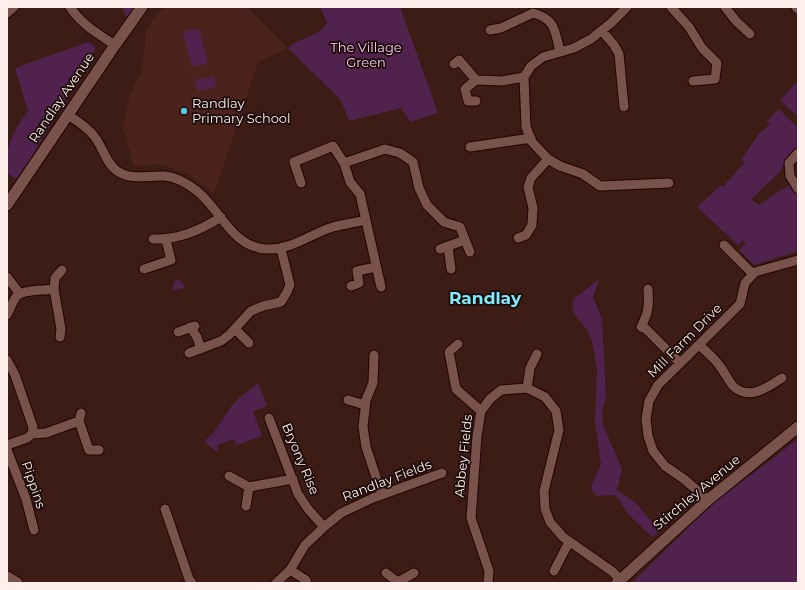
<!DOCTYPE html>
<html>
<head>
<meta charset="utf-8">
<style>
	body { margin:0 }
	#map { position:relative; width:805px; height:590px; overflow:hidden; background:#3d1c16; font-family:Montserrat,sans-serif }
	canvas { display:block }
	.frame { position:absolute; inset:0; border:8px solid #feefed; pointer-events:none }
</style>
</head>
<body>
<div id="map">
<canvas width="805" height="590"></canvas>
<div class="frame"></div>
</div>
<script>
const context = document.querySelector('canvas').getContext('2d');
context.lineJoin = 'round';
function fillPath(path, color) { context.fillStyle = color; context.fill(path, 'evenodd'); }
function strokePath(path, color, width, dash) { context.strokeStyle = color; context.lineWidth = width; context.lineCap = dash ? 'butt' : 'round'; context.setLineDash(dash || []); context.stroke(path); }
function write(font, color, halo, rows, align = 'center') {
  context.font = font + ' Montserrat,sans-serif'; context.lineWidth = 3.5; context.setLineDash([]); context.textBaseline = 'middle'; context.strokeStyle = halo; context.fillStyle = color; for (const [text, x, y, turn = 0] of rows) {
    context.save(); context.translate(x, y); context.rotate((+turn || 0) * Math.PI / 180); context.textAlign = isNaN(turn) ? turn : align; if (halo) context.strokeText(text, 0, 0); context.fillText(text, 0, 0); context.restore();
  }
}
fillPath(new Path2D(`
	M168 7 174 9 179 7H247L288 48 258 62 214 194 187 173 160 164 134 166 123 128 130 94 142 71 146 32 150 24 161 11Z`), '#4c231c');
fillPath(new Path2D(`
	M123 7H137L127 17 122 8Z
	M323 7H400L438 113 410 122 401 108 349 121 341 100 288 48C299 38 321 36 327 22L321 10Z
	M199 28 208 63 192 67 183 32Z
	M88 42 96 47 18 180 7 173V151L14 132 28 111 15 68Z
	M214 76 216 87 198 91 195 80Z
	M798 81V117L780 100Z
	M779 109 798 128V144L778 174 751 199 759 205 790 184 798 195V251L754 265 739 250 746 243 743 240 738 245 697 207 721 185 723 187 745 162 742 159 758 135 770 124 767 121Z
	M599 279 593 297 602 319 606 397 602 412 603 425 622 469 617 490 636 503 659 531 652 537 628 514 618 498 614 495 596 496 591 487 601 464 595 423 597 368 592 341 588 331 574 314 572 303 574 299Z
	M180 280 185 288 174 290 173 288 175 281Z
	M258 383 267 406 253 411 262 436 237 445 234 439 217 445 218 453 204 441C218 431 220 422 230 408 237 398 249 391 258 383Z
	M798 439V583H632L710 506Z`), '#52224e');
const minor = new Path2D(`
	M70 7C81 24 98 34 115 45
	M627 7 611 23 591 39 574 48 543 57 531 66 524 77 526 127 532 142 548 159 560 166 583 174 600 186 669 183
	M671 7 689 27 702 48 717 63 715 79 693 81
	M725 7 736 21 750 34
	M7 13 14 7
	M490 30 501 28 533 13C556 19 555 32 560 52
	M602 31 614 45 619 54 624 107
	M454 64 459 60 476 80
	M476 101H468L465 89 476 80 502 81 524 77
	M68 115C77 121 87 127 94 136 103 147 105 162 117 171 132 181 148 175 165 176 176 177 188 184 197 191 221 210 232 248 267 249 292 250 310 234 333 227 343 224 355 223 365 220
	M470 147 531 138
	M798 153 789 163 790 176 798 189
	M344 163 385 149 400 153 413 162 419 188 427 205 444 222 460 227 470 252
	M301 183 294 162 333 146 344 163 350 182 360 194 381 287
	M518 238 526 235 532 225 533 208 528 187 531 178 548 159
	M153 239C177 240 201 230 221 217
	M724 245 753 274
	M448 246 451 269
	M440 249 465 240
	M144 269 171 260 166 240
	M7 277 20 294
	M351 286 359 283 357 271 376 267
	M54 289 55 278 62 270
	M648 289C649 305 649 312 641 327L646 329 680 363
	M7 315C10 309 12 303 16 297 22 289 43 291 54 289L61 329 60 337
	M190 327 197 337 201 349
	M235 329 249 343
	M178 332 195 326
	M458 344 449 352 456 389 481 411
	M699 345C706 351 714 358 719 365 724 371 728 380 733 386 749 401 767 388 782 378
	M189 353 221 341 229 335 251 311 263 306 281 302 287 292 290 285 281 249
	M374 355 373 383 366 400 363 427 366 447 382 495
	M7 360 15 375 33 427 32 434
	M527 388 530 368 537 354
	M348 400 365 405
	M81 413 79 421 89 450H99
	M269 418 298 494 308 509 324 527
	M32 434 46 433 79 421
	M7 445 27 438 32 434
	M7 450 26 499 34 530
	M229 476 249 487 293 479
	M708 500 684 479 665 466 653 451 648 436 646 419 649 401 658 385 740 304 745 283 755 272 798 260
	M246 506 249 487
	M165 509 189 579 192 583
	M290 570 306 580 307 583
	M554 571 569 542
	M386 573 399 583
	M398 582 414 573
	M276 583 290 570 305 545 324 527 341 513 373 498 442 473
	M488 583 489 571 471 518 477 436 481 411 490 399 501 390 527 388 545 397 556 411 559 430 544 491 545 509 550 522 563 537 613 572 620 580`);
const tertiary = new Path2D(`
	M797 7 798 8
	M7 205 115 45 142 7
	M7 577 17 583
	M617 583 708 500 798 427`);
strokePath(minor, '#220402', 11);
strokePath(tertiary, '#220402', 13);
strokePath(minor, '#79524b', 9);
strokePath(tertiary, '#79524b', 11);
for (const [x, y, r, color] of [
	[184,111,4,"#54cade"]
]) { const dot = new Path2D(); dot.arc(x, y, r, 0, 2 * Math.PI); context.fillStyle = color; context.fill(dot); strokePath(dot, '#1a0b08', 1.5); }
write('13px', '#f8cbf2', '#1a0b08', [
	["The Village",366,48],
	["Green",366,63]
]);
write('13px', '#feefed', '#1a0b08', [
	["Randlay Avenue",62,98,-56],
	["Mill Farm Drive",685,341,-45],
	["Abbey Fields",464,456,-84],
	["Bryony Rise",300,459,67],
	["Randlay Fields",387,481,-21],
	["Pippins",33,485,71],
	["Stirchley Avenue",697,493,-40]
]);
write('13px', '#feefed', '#1a0b08', [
	["Randlay",192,104],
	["Primary School",192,119]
], 'left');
write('bold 17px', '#82eafc', '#1a0b08', [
	["Randlay",485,299]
]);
</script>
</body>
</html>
